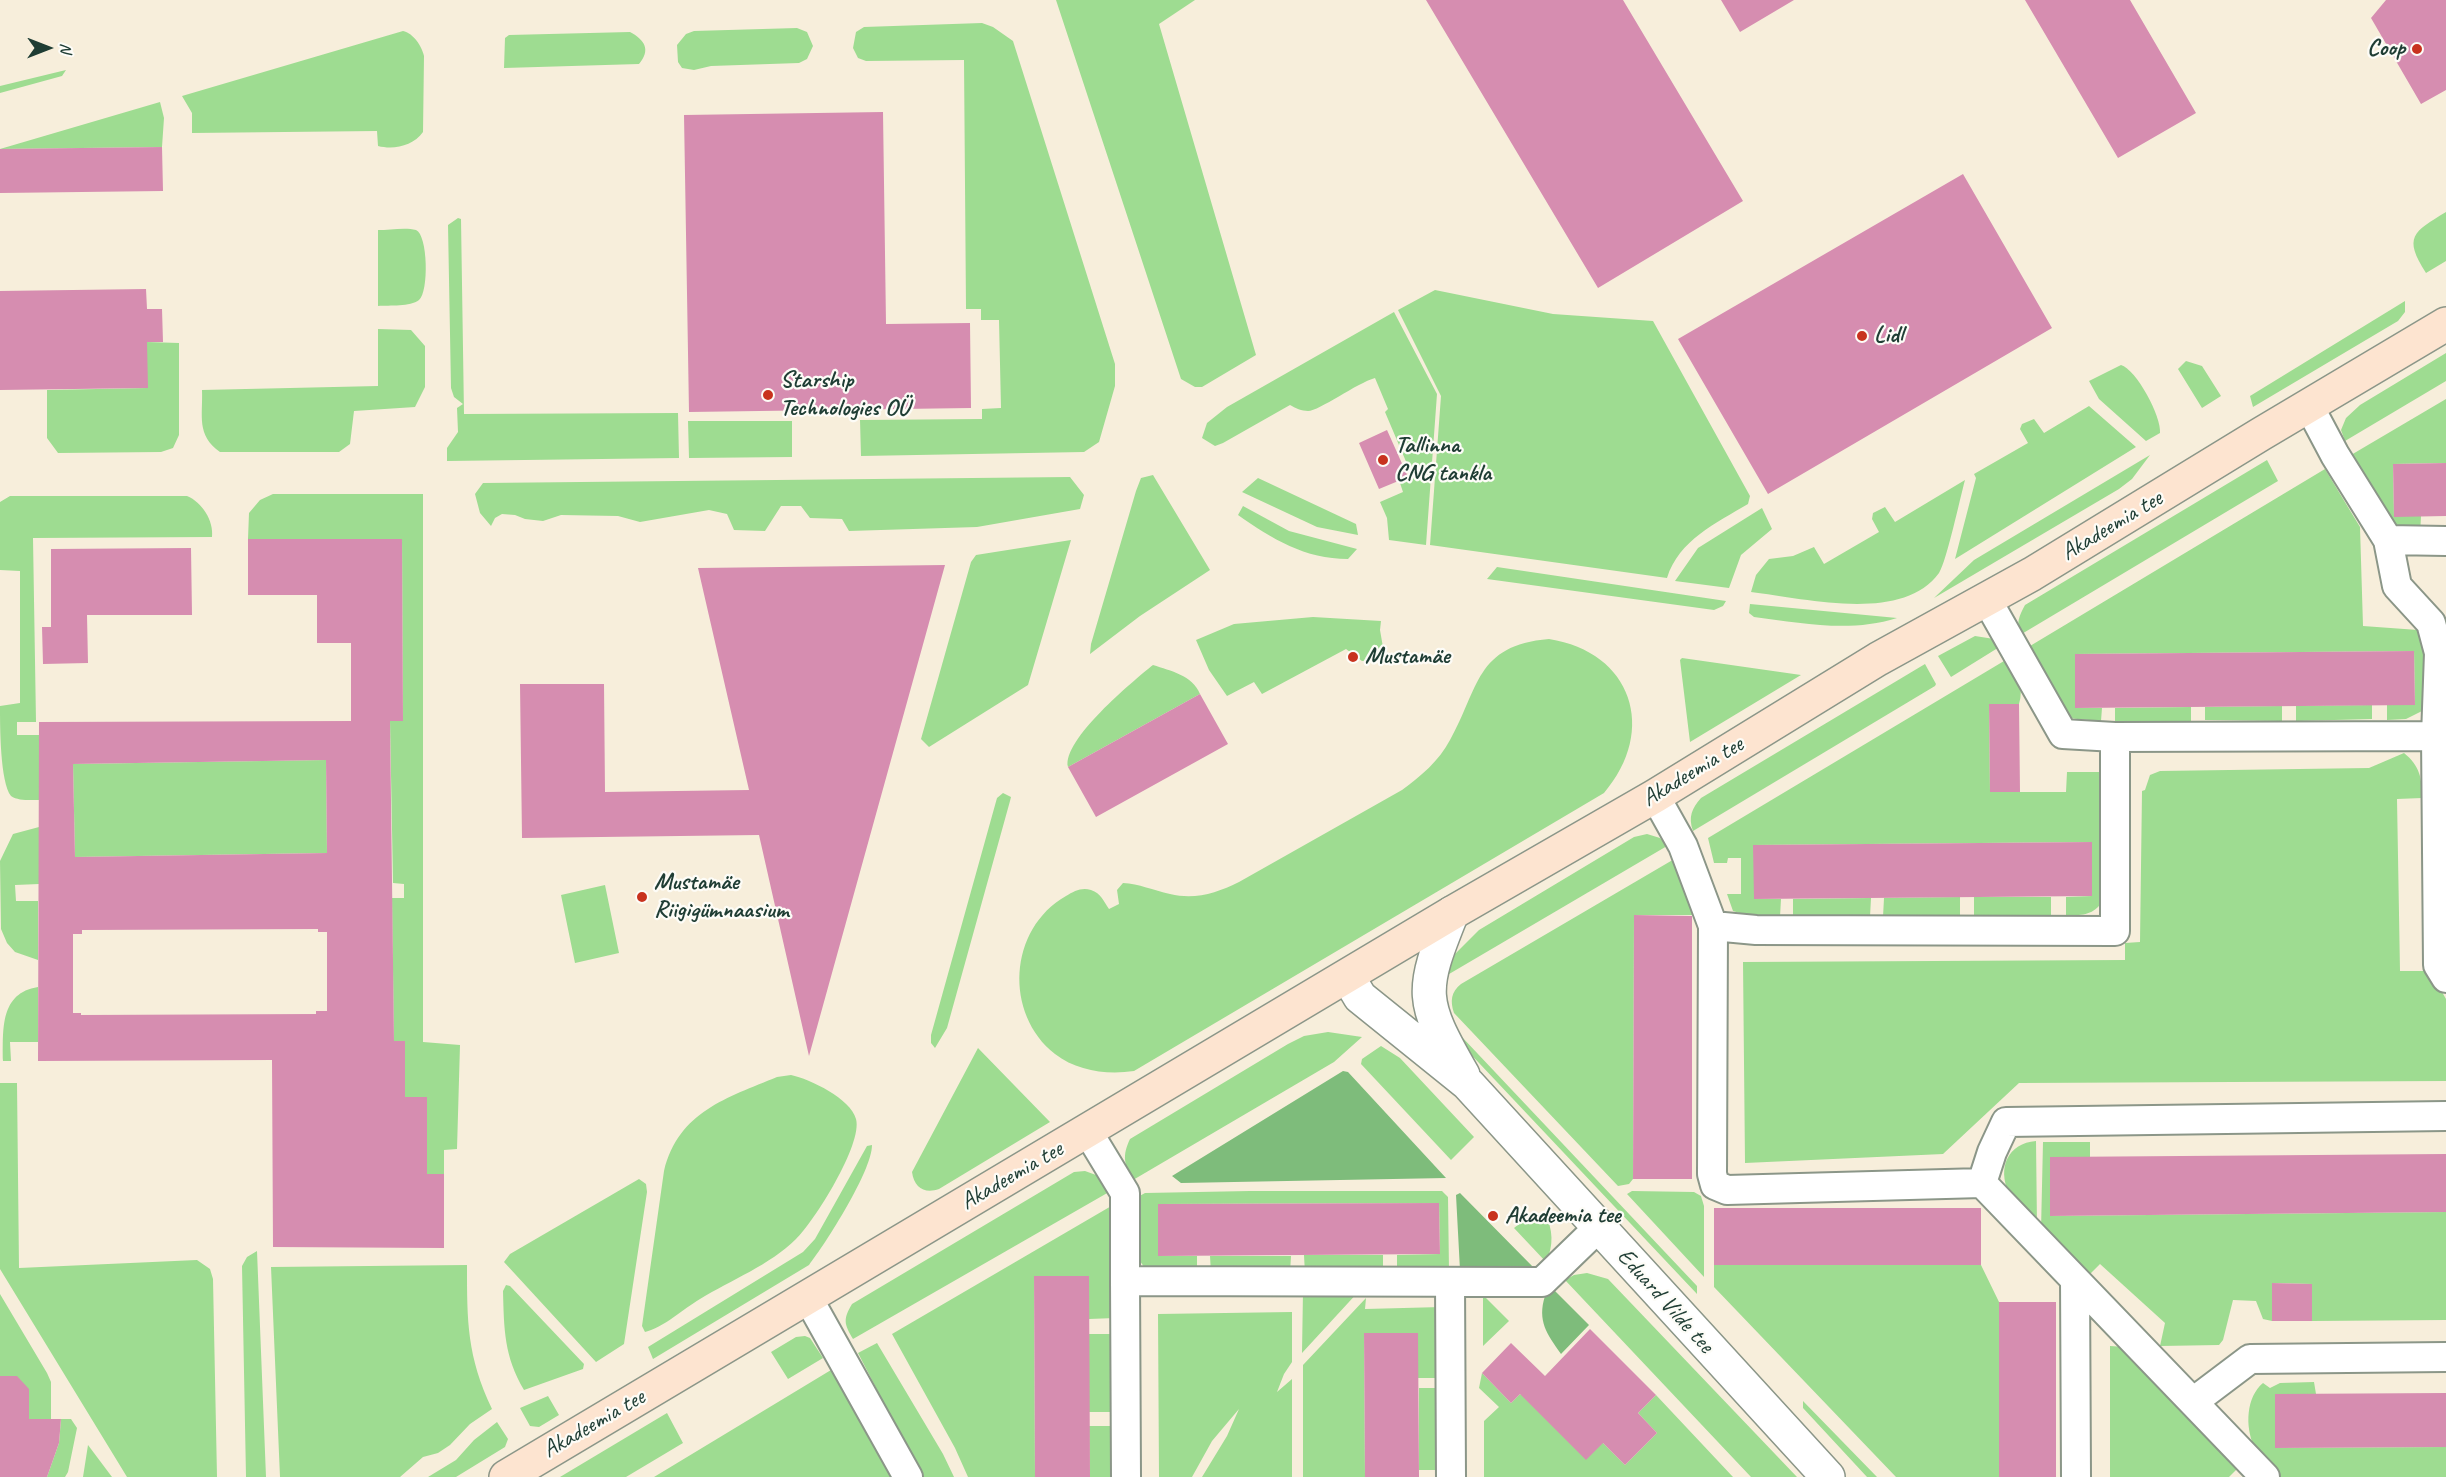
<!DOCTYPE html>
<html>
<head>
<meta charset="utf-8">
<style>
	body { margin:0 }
	#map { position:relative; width:2446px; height:1477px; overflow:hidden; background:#f7eedb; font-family:Caveat,sans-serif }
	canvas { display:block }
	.north { position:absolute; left:18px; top:18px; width:60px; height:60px; -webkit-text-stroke:4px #fdfcf7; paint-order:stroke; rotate:90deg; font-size:16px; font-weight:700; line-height:24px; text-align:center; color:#1f3d34 }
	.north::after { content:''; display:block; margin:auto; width:21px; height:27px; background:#1f3d34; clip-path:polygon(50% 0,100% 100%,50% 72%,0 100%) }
</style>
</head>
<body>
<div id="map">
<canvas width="2446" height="1477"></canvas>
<div class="north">N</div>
</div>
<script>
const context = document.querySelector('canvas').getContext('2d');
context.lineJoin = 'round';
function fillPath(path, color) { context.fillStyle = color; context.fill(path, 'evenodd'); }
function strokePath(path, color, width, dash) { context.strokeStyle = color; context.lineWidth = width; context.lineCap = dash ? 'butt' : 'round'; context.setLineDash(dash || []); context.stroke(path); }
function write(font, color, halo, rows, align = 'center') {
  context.font = font + ' Caveat,sans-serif'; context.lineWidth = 4.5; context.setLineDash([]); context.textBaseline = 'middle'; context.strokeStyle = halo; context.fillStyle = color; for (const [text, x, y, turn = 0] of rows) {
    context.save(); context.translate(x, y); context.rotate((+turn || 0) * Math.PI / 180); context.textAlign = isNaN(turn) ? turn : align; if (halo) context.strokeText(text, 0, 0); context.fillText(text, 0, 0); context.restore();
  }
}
fillPath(new Path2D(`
	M1056 0H1195L1159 24 1256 355 1202 387H1195L1181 379Z
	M982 23 993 27 1013 41 1115 364V386L1099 442 1084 452 861 456 860 420 982 419V409L1001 408 999 320H981V309H966L964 60 866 61 858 58 853 48 856 32 864 27Z
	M797 28 807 32 813 46 807 59 799 63 711 66 694 70 682 68 678 62 677 45 686 34 694 31Z
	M403 31C413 33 422 46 424 56L423 132C413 146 394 150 378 146L377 131 192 133V113L182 96Z
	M630 32C645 40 651 50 639 64L504 68 505 38 509 35Z
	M66 70 62 76 0 93V86Z
	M160 102 164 118 162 147 0 149Z
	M2446 212V261L2426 273C2403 237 2413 232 2446 212Z
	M458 218 461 219 464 414 678 413 679 458 447 461V448L458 432 457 408 463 404 454 397 451 388 448 225Z
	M378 230C389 230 406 227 416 230 428 235 429 292 419 300 410 307 390 305 378 306Z
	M1435 290 1553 314 1653 321 1750 496 1748 504C1716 523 1679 540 1667 578L1430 545 1441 396 1398 310Z
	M2405 301V312L2398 321 2253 407 2250 396Z
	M1394 312 1437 394 1426 545 1389 540 1387 518 1380 502 1403 492 1400 483 1413 478 1385 412 1388 409 1375 378C1357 383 1319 411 1308 411 1302 411 1295 408 1290 405L1223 443 1215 446 1202 438 1207 423 1227 407Z
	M378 329 411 330 425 346V387L415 407 354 411 350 444 339 452H220C196 435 203 416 202 390L378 386Z
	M147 342 179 343V435L173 448 161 452 58 453 47 438V390L147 388Z
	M2446 353V381L2345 441 2341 430 2346 418 2360 405Z
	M2186 361 2202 366 2221 396 2202 408 2178 369Z
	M2121 365C2136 369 2162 417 2160 433L2146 441 2099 399 2089 381Z
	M2446 399V463L2393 464 2394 516H2421L2420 535 2398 532 2351 455Z
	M2089 406 2136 447 1955 559 1976 478 1974 474 2028 443 2020 429 2022 424 2034 419 2044 433Z
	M688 421H792V457L689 458Z
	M2150 455 2132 479 2119 489 1934 598 1974 560Z
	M2267 460 2278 481 2020 635C2016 623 2019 616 2025 605Z
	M2325 469 2360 527 2363 626 2418 630 2426 635 2424 710 2406 719 2387 720V705H2415L2414 651 2075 654V708H2102L2101 721 2066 718 2025 649Z
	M1153 475 1210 570 1140 616 1090 654 1091 644 1136 491 1141 478Z
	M1070 477 1084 495 1080 509 977 527 849 531 842 519 810 518 801 506H781L765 531 734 530 727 514 709 510 640 522 618 516 561 515 543 521 525 519 515 515 502 514 495 518 491 526 480 513 475 494 483 483Z
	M1258 478 1356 524 1358 535 1317 527 1242 492Z
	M1965 480C1960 498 1947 560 1939 573 1902 624 1804 598 1751 592L1756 575 1769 559 1793 556 1814 547 1824 564 1879 532 1872 519 1873 513 1885 507 1895 522Z
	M273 494H423V1042L460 1045 457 1149 444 1150V1174H427L426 1097H395L405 1041H394L392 898H404V884L393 883 390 721 403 720 402 539H248L249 513 260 500Z
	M10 496H187C202 502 214 521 212 537L33 538 36 722H17V735H39V800C30 800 18 801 11 796 0 782 0 726 0 706L20 703V571L0 570V502Z
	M1243 506 1289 531 1357 549 1348 559C1305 559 1272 539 1238 515Z
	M1762 508 1772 529 1741 555 1729 588 1675 581 1698 548Z
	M1071 540 1028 685 929 747 921 739 971 562 976 555Z
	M1497 567 1726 601 1723 606 1714 610 1487 579Z
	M1750 604 1897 618C1850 633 1802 623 1754 617L1749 613Z
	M1313 617 1381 621 1380 630 1384 653 1373 660 1362 661 1346 649 1262 694 1254 682 1227 696 1209 670 1196 640 1234 624Z
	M1975 636 1994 639 2001 646 1951 677 1938 656Z
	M1549 639C1632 652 1658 730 1604 793L1134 1071C1107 1075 1077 1071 1055 1054 1004 1014 1008 929 1066 896 1074 891 1082 887 1091 890 1101 893 1104 902 1109 909L1119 904 1117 890 1123 883C1139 884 1153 890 1170 894 1195 900 1217 893 1239 882L1402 790C1421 776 1439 761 1450 740 1479 689 1475 645 1549 639Z
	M1682 658 1801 675 1690 742 1680 660Z
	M2009 658C2018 672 2024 688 2019 704L1989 705 1990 792H2066L2067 772H2107L2106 897C2095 914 2086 916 2066 915V897L2092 896V842L1754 845V899H1781L1780 917 1749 916 1733 911 1727 894H1741V858H1728L1727 863H1714L1708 838Z
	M1925 664 1936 684 1935 686 1693 831C1688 817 1692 808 1701 798Z
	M1153 665C1171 671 1192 675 1200 694L1068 767C1062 740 1133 681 1153 665Z
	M2372 705V719L2296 721V706Z
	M2282 706V721L2205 720V707Z
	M2191 707V726H2169V721H2115V708Z
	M2404 753C2420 766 2422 778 2422 798L2397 799 2400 971H2430L2446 999V1081L2019 1083 1943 1154 1745 1163 1743 962 2125 960V943L2140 942 2142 791 2145 790 2150 775 2160 771 2369 768Z
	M326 760 327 853 75 857 73 764Z
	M1003 793 1011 797 1010 801 947 1028 935 1048 931 1043V1035L997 798Z
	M39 827V884L15 885 16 901H38V960L15 952 7 943 1 929 0 861 13 834Z
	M1647 834 1660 838 1667 846 1444 977 1455 954 1479 930 1634 837Z
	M1676 858 1691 890 1692 915H1634L1633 1179 1629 1184 1618 1186 1454 1013C1450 1001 1451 992 1461 984Z
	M605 885 619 953 575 963 561 895Z
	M1960 897V916L1883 917 1884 898Z
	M1974 897H2051V916L1974 915Z
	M1871 898 1870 917 1793 918V899Z
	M38 987V1042H10L11 1061H3C3 1029 0 993 38 987Z
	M1328 1032 1362 1037 1334 1062 1133 1180C1124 1164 1122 1156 1130 1139L1288 1044 1304 1036Z
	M1461 1036 1697 1286V1294L1463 1046 1457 1038Z
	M1381 1046 1400 1058 1474 1137 1451 1160 1361 1064 1362 1059Z
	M978 1048 1050 1122 939 1189C925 1194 914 1188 912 1172Z
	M791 1075C810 1079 851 1099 856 1119 863 1144 814 1222 796 1239 770 1265 731 1280 700 1299 683 1309 663 1328 645 1332L642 1326 664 1171C679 1111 727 1098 777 1077Z
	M0 1083H17L19 1268 197 1260 210 1269 213 1279 217 1477H127L0 1269Z
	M2036 1141 2037 1226C2029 1216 2014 1205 2009 1193 1997 1168 2008 1143 2036 1141Z
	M2043 1142H2090V1157L2050 1158 2051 1216 2446 1212V1320L2312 1321V1284L2273 1283 2272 1321 2263 1319 2256 1301 2233 1300 2223 1340 2219 1345 2160 1346 2165 1323 2100 1264 2087 1277 2041 1230Z
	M872 1145C872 1171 826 1243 809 1265L653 1359 648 1347 803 1252 815 1239 867 1146Z
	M1085 1171 1096 1175 1109 1192 853 1339C844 1324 843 1319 852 1304L1074 1172Z
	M639 1179 646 1184 647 1192 624 1344 596 1362 504 1262 510 1254Z
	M1250 1191H1442L1448 1197 1449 1271 1397 1273V1255L1440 1254 1439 1203 1158 1204V1256H1197V1274L1148 1272 1136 1256V1198L1145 1193Z
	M1632 1191 1694 1192 1701 1196 1704 1206V1277L1627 1194Z
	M1113 1205 1115 1318 1089 1319V1276H1034L1035 1477H968L955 1448 892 1334Z
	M1545 1213C1553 1230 1554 1245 1546 1262L1514 1228 1529 1216Z
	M257 1251 266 1477H246L242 1266 247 1257Z
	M1304 1255H1383V1272L1305 1274Z
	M1210 1256H1291L1290 1272 1211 1273Z
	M467 1265C467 1322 467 1356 492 1409L470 1424 450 1445 438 1453 423 1457 400 1477H280L271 1267Z
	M1714 1265H1981L1999 1302V1477H1896L1714 1287Z
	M1587 1273 1608 1279 1797 1477H1751L1565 1280 1574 1275Z
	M506 1285 510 1286 584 1364 583 1369 524 1390C504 1356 504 1329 503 1291Z
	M1360 1290 1302 1353 1303 1291Z
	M0 1294 47 1373 51 1382V1419H29L0 1376Z
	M1483 1295 1509 1321 1483 1346Z
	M1366 1298 1365 1309 1442 1307 1443 1378H1418V1333H1364L1365 1477H1303V1365Z
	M1292 1312V1362L1284 1374 1277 1392 1292 1379V1477H1202L1227 1436 1239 1409 1212 1441 1192 1477H1159L1158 1314Z
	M1089 1334H1115V1412H1089Z
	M805 1336 810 1338 823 1358 788 1379 771 1352 796 1337Z
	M877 1343 943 1454 954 1477H922L858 1353Z
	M2110 1346 2125 1347 2237 1469 2229 1477H2110Z
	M831 1370 893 1477H654Z
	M1482 1373 1511 1403 1520 1394 1603 1443 1625 1465 1657 1433 1638 1413 1656 1395 1733 1477H1484V1421L1499 1407 1479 1388Z
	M2314 1382 2316 1394 2275 1448 2446 1447V1477H2278C2270 1468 2258 1457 2254 1446 2245 1427 2246 1397 2263 1383L2270 1388 2280 1383Z
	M1419 1388H1442V1470H1419Z
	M548 1396 559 1415 539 1427 530 1426 520 1408Z
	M1803 1401 1877 1477H1867L1803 1408Z
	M667 1413 683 1443 626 1477H560Z
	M61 1419H71L77 1428 68 1472 65 1477H47L59 1443Z
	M497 1422 508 1439 505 1447 456 1477H428L456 1460 474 1440Z
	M1089 1426H1115V1477H1090Z
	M88 1445 112 1477H83Z`), '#9edc91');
fillPath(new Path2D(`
	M1343 1071 1348 1072 1446 1178 1181 1183 1172 1176Z
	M1460 1193 1535 1269 1460 1270 1456 1195Z
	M1554 1290 1589 1325 1561 1354C1547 1334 1537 1321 1545 1296Z`), '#7ebc7b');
fillPath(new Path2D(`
	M1426 0H1623L1743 201 1598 288Z
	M1721 0H1794L1740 32Z
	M2025 0H2130L2196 113 2118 158Z
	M2386 0H2446V90L2421 104 2371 18Z
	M883 112 886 324 970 323 971 408 689 412 684 115Z
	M162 147 163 191 0 193V149Z
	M1963 174 2052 328 1768 494 1678 339Z
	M146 289 147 309H162L163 342H147L148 388 0 390V291Z
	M1387 430 1408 477 1379 489 1359 443Z
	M2446 463V516L2394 517 2393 464Z
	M248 539H402L403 721H390L394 1041H405V1097H427V1174H444V1248L273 1247 272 1060 38 1061 39 722 351 721V643H317V595H248ZM326 760 327 853 75 857 73 764ZM318 929V932H327V1011H316V1014L81 1015V1013H73V934H82V930Z
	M191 548 192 615H87L88 663 43 664 42 627H51V549Z
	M945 565 809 1056 759 835 522 838 520 684H604L605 792 749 790 698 568Z
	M2414 651 2415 705 2075 708V654Z
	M1200 694 1228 744 1096 817 1068 767Z
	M1989 704H2019L2020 792H1990Z
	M2092 842V896L1754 899 1753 845Z
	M1634 915 1692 916V1179H1633Z
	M2446 1154V1212L2050 1216V1157Z
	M1439 1203 1440 1254 1158 1256V1204Z
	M1714 1208H1981V1265H1714Z
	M1034 1276H1089L1090 1477H1035Z
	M2272 1283 2312 1284V1321H2272Z
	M1999 1302H2056V1477H1999Z
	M1590 1329 1656 1395 1638 1413 1657 1433 1625 1465 1603 1443 1586 1460 1520 1394 1511 1403 1482 1373 1511 1343 1545 1376Z
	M1364 1333H1418L1419 1477H1365Z
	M0 1376H17L29 1389V1419H61L59 1443 47 1477H0Z
	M2446 1393V1447L2275 1448V1394Z`), '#d68db0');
const minor = new Path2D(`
	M2309 406 2335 455 2388 540 2397 586 2431 623 2439 653 2436 736 2438 965 2446 978
	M2388 540 2446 541
	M1987 600 2063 734 2115 737 2436 736
	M1655 796 1683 846 1713 926 1756 930 2115 931V737
	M1713 926 1712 1174 1715 1185 1727 1190 1982 1183 2265 1477
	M1088 1132 1125 1193V1281
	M1982 1183 1992 1152 2006 1122 2446 1116
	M2075 1280 2076 1477
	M1450 1282 1451 1477
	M808 1298 908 1477
	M2193 1402 2250 1359 2446 1357
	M1126 1477 1125 1281 1542 1282 1599 1227`);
const tertiary = new Path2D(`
	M1452 913C1420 992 1420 1000 1463 1075
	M1348 977 1360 997 1468 1084 1828 1477`);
const secondary = new Path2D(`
	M506 1477 1452 913 1655 796 1878 659 2032 574 2261 434 2446 324`);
strokePath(minor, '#8b9688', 32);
strokePath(tertiary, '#8b9688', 36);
strokePath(secondary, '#8b9688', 36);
strokePath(minor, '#fff', 28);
strokePath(tertiary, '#fff', 33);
strokePath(secondary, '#fde4d0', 33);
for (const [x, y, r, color] of [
	[2417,49,6,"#c8321e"],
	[1862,336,6,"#c8321e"],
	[768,395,6,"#c8321e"],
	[1383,460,6,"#c8321e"],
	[1353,657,6,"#c8321e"],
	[642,897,6,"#c8321e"],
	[1493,1216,6,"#c8321e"]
]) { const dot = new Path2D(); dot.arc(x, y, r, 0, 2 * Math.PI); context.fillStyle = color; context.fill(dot); strokePath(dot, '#fdfcf7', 2); }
write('bold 24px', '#1f3d34', '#fdfcf7', [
	["Coop",2405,49,"right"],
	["Lidl",1874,336],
	["Starship",780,381],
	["Technologies OÜ",780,409],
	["Tallinna",1395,446],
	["CNG tankla",1395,474],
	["Mustamäe",1365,657],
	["Mustamäe",654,883],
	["Riigigümnaasium",654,911],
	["Akadeemia tee",1505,1216]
], 'left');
write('24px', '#1f3d34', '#fdfcf7', [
	["Akadeemia tee",2112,526,-31],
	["Akadeemia tee",1693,772,-31],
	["Akadeemia tee",1012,1176,-30],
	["Eduard Vilde tee",1665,1301,48],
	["Akadeemia tee",594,1424,-30]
]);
</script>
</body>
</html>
